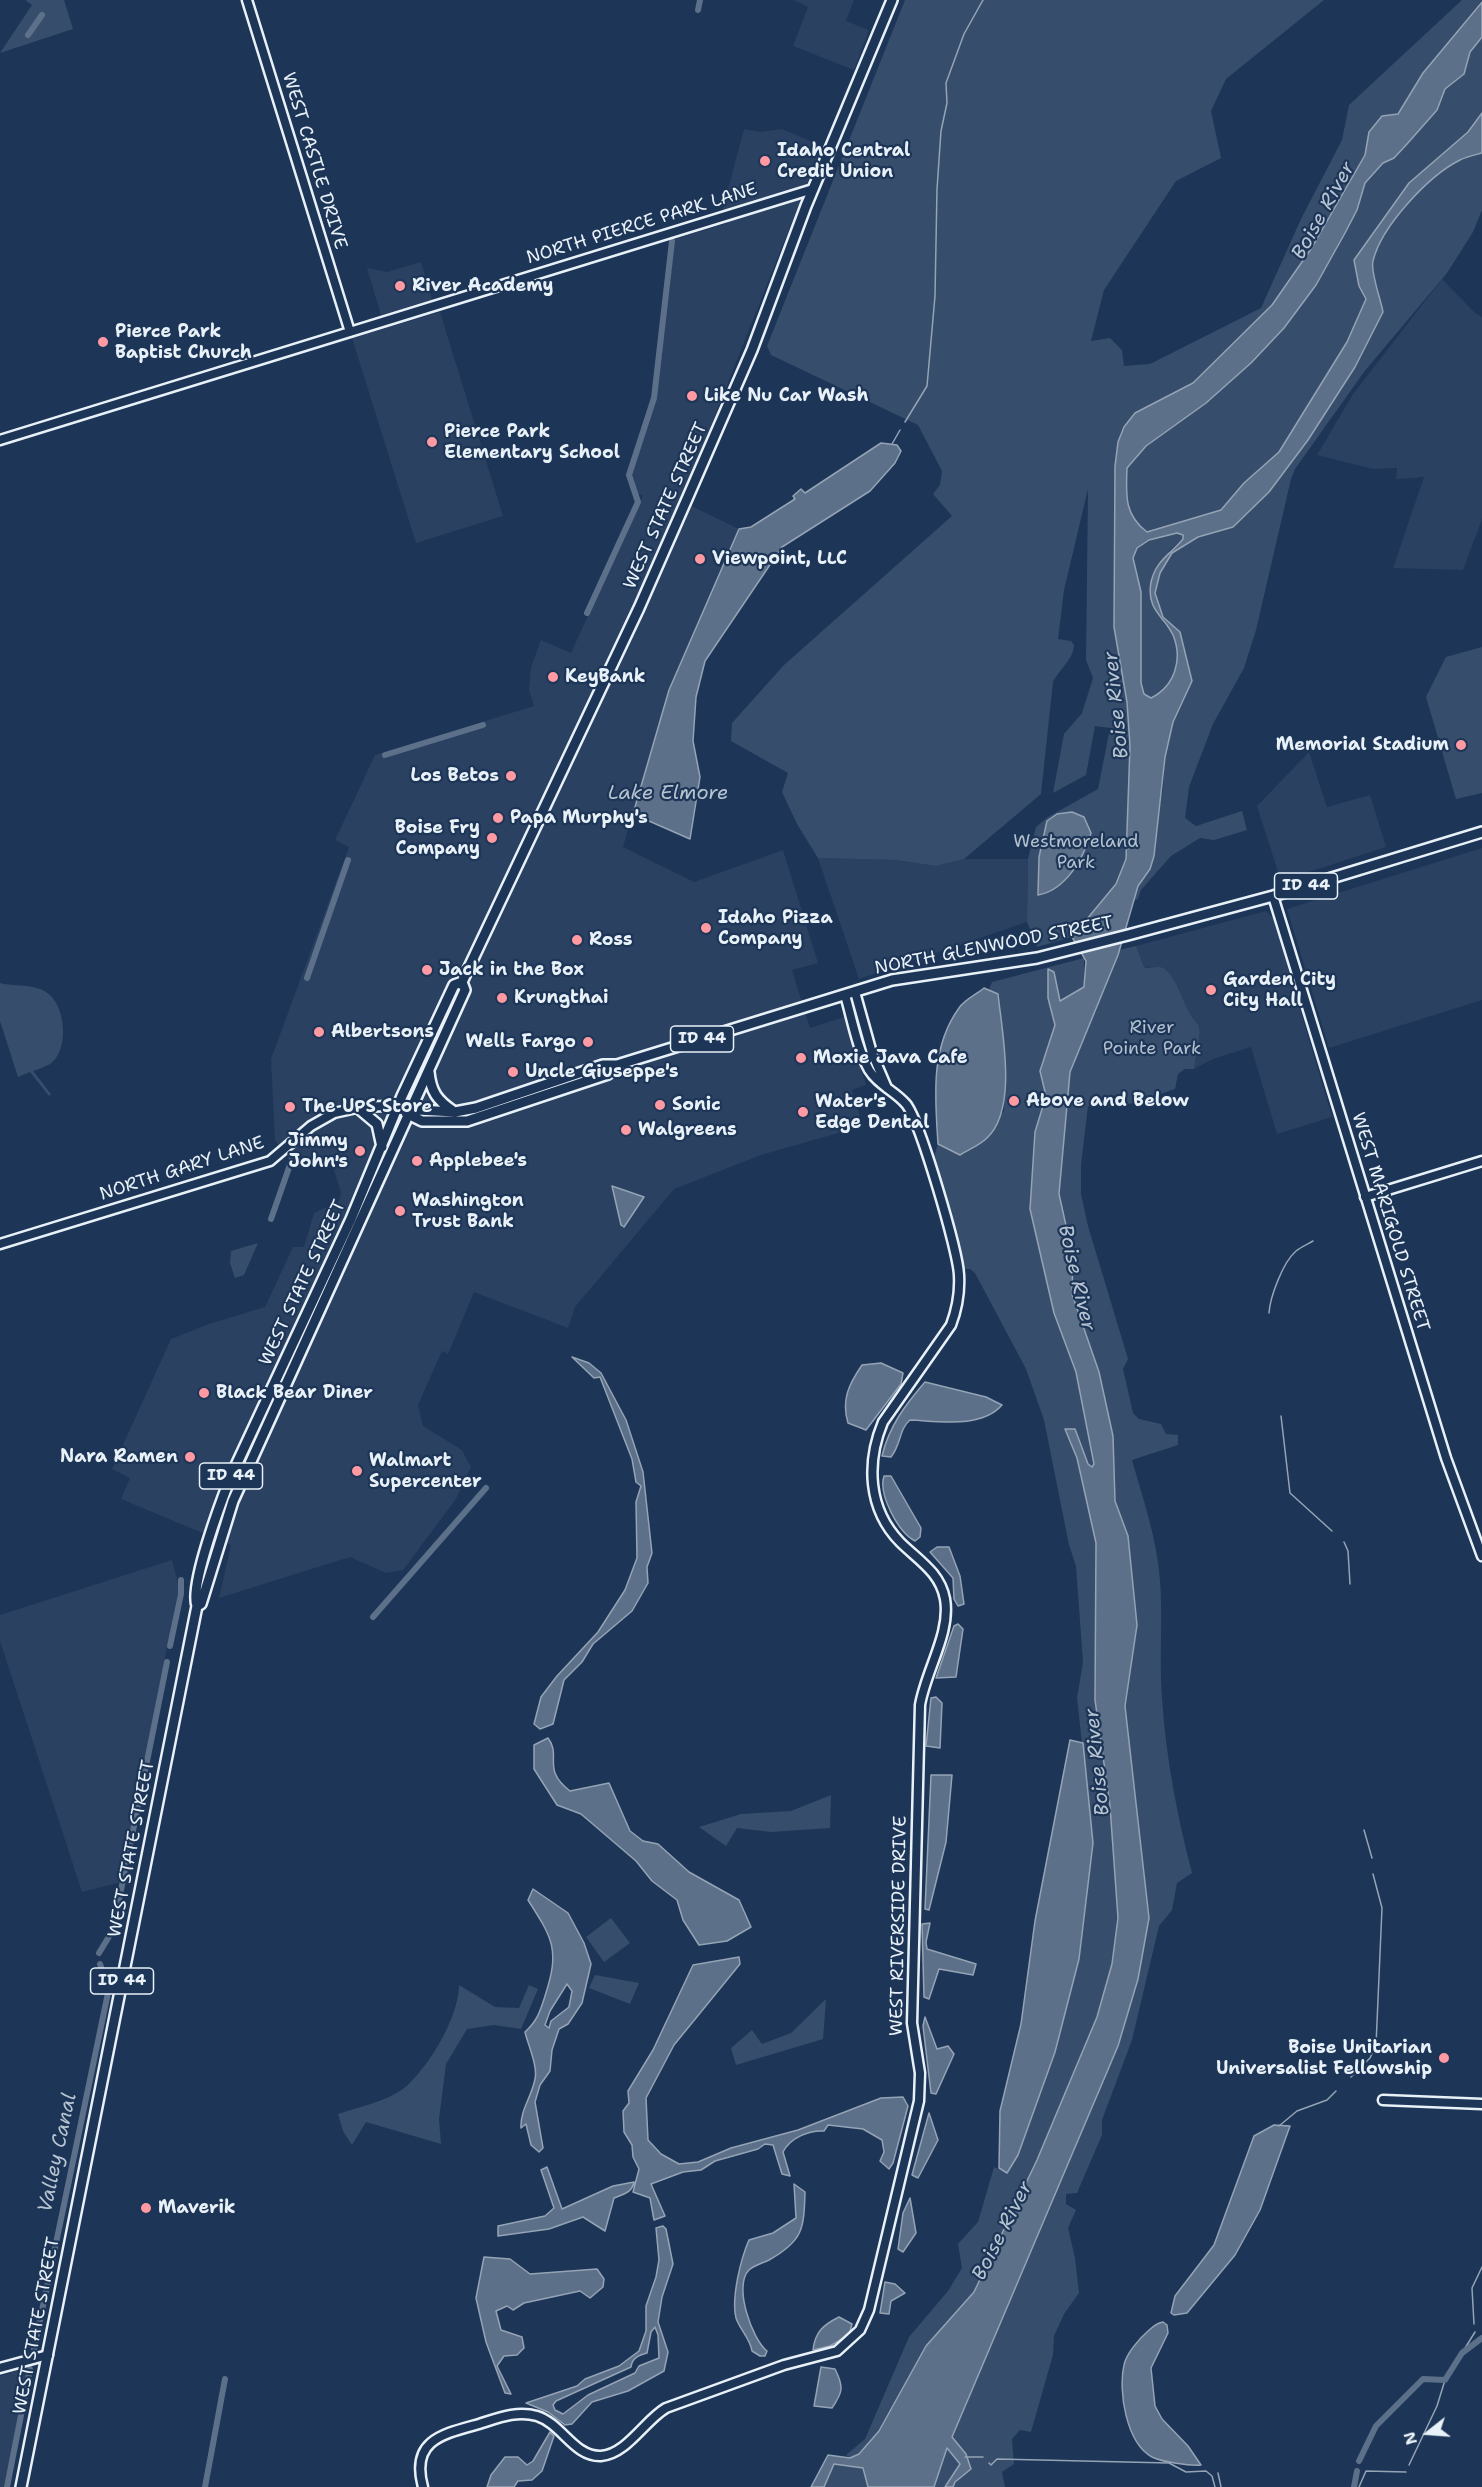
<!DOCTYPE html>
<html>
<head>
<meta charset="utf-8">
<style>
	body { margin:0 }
	#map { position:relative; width:1482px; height:2487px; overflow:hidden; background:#1d3557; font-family:"Shantell Sans",sans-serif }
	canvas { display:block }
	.north { position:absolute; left:1398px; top:2403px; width:60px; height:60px; -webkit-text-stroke:4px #1d3557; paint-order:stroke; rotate:253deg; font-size:16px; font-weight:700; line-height:24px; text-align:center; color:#e8f1f8 }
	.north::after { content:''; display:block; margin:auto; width:21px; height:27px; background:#e8f1f8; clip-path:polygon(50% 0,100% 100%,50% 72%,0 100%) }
</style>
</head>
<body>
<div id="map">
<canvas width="1482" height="2487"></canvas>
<div class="north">N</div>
</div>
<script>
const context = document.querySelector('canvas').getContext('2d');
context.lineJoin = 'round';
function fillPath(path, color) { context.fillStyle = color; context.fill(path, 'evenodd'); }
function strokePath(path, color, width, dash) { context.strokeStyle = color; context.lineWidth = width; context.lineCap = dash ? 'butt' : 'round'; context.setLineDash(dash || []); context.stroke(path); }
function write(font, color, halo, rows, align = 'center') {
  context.font = font + ' "Shantell Sans",sans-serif'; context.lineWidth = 4.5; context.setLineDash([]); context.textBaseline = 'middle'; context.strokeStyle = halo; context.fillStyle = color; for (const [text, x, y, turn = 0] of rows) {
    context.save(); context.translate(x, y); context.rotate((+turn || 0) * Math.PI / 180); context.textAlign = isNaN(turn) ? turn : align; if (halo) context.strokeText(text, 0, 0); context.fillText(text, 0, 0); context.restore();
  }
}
fillPath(new Path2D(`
	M794 0H854L846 21 869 30 854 70 793 46 808 7Z
	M744 129 760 132 782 129 822 146 681 501 739 529 669 690 623 847 694 882 783 850 818 963 792 970 810 1028 844 1017 866 1085 852 1090 863 1126 761 1155 674 1189 575 1307 568 1328 474 1292 448 1354 442 1351 418 1405 423 1426 462 1450 471 1467 456 1499 403 1570 386 1573 350 1557 219 1598 231 1545 121 1499 130 1478 112 1469 171 1339 209 1324 265 1307 293 1247H304L314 1213 339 1201 341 1193 331 1160 297 1169 275 1140 271 1059 349 847 335 840 375 755 534 706 529 690 531 667 541 640 571 653 643 495 637 494 630 476 655 404 675 239 728 223 723 208Z
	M421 262 432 300 381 315 367 268 387 272Z
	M1442 279 1475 313 1482 317V519L1463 570 1393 568 1424 477 1396 479 1397 468 1373 469 1317 455 1353 394Z
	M440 312 503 516 416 543 352 338Z
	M1309 752 1327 807 1370 795 1386 847 1281 881 1257 806Z
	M1482 848V1000L1329 1048 1287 909Z
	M818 858 895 860 936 866 964 859H1028L1027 922 859 979Z
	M1266 911 1273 918 1332 1117 1277 1134 1251 1047 1213 1059 1194 1069 1200 1032 1198 1024 1191 1017 1164 969 1144 967 1136 946Z
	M172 1560 179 1587 121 1882 82 1892 0 1641V1615Z
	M27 2368 5 2487H0V2376Z`), '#2a4162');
fillPath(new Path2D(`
	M25 0H64L73 29 0 53 32 5Z
	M905 0H1324L1226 79 1211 111 1221 158 1176 181 1104 290 1091 341 1110 338 1122 350 1124 366 1150 364 1261 308 1301 219 1342 140 1349 105 1462 0H1482L1423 73 1397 114 1382 116 1369 132 1365 155 1311 249 1272 305 1193 383 1135 413 1118 442 1115 498 1114 627 1127 701 1130 746 1126 859 1116 884 1072 937 1037 947 1027 922 1028 859 1036 827 1048 817 1098 789 1110 728 1095 726 1086 775 1053 793 1064 734 1082 713 1093 678 1086 660 1088 489 1064 590 1058 639 1071 641 1074 645C1074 658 1059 670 1053 682L1041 794 964 859 936 866 895 860 818 858 797 824 782 792 788 773 731 741 732 723 784 665 952 516 933 494 940 485 942 471 918 425 771 355 767 346Z
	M1482 37V113L1468 132 1409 183 1354 260 1359 286 1367 299 1347 342 1279 452 1244 483 1221 510 1147 532C1124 515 1126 495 1127 468L1146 446 1206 403 1251 363 1284 328 1316 285 1345 233 1357 210 1365 183 1383 163 1394 158 1437 110 1445 89 1464 74 1470 52Z
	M1482 153V210L1473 232 1447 273 1364 372 1295 469 1291 479 1256 630 1244 668 1213 724 1189 787 1185 818 1196 826 1242 811 1247 830 1214 840 1200 838 1171 856 1141 890 1138 899 1133 901 1138 886 1149 869 1163 788 1165 757 1173 722 1192 681 1180 632 1163 617 1154 593 1160 573 1172 553 1198 537 1233 527 1269 492 1308 440 1355 367 1383 312C1380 300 1370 271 1373 262 1381 227 1428 176 1460 160 1466 157 1475 155 1482 153Z
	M1177 533 1183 535V539L1170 550 1151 584C1154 596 1157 608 1162 620 1164 626 1170 629 1173 634 1184 658 1174 687 1151 698L1144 694 1141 683V592L1133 558 1137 548 1149 540Z
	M1482 647V793L1456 799 1426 697 1446 657Z
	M1136 946 1144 967C1151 970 1156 965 1163 968 1179 977 1183 1011 1198 1024L1200 1032 1194 1069H1185L1178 1074 1175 1089C1147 1098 1119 1112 1088 1106L1081 1165V1194L1088 1226 1128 1359 1123 1369 1133 1413 1139 1419 1161 1424 1166 1434 1178 1435V1445L1132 1460C1143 1499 1157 1539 1160 1580 1163 1619 1159 1659 1162 1698 1166 1758 1177 1815 1192 1873L1177 1883 1172 1910 1159 1926 1132 2040 1102 2120V2135L1077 2193 1066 2194V2204L1076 2210 1068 2228 1075 2258 1079 2293 1064 2314 1054 2336 1053 2355 1031 2432 1020 2430 1012 2439 1014 2464 1002 2472 1005 2487H953L954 2482 971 2469 952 2437 1118 2046 1138 1979 1149 1918 1125 1706 1137 1625 1128 1536 1115 1501 1113 1436 1099 1372 1072 1294 1073 1257 1059 1194 1070 1072 1119 950Z
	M1084 958V987L1060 1002 1054 972 1048 998 1055 1025 1040 1071 1046 1096 1035 1132 1030 1209 1054 1313 1076 1372 1094 1464 1092 1467 1088 1464 1075 1429H1065L1077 1458 1096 1543 1095 1700 1110 1806 1118 1918 1112 1964 1097 2017 1037 2160 974 2292 926 2346 879 2431 859 2454 850 2458 846 2455 865 2439 909 2337 948 2291 962 2268 958 2244 978 2222 994 2167 1007 2173 1055 2052 1079 1959 1093 1843 1077 1698 1083 1662 1076 1566 1069 1545 1044 1420 1026 1369 975 1273 970 1269H962L960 1249 933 1160 938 1144 960 1155 1004 1111 1005 1066 998 994 989 990 992 982Z
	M0 983C16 987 37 983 50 995 66 1010 69 1051 50 1064 45 1067 38 1069 33 1071L51 1094 49 1096 30 1072 18 1077 0 1021Z
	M258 1243 244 1275 235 1278 230 1263 231 1251Z
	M831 1795 830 1828 771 1832 737 1828 726 1846 699 1827 741 1814 791 1811Z
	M611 1918 630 1943 604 1962 586 1937Z
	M595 1975 639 1983 630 2004 589 1988Z
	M459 1985 495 2007 519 2008 529 1985 538 1989 521 2029 494 2025 467 2029 446 2064 439 2119 441 2144 366 2122 352 2145 343 2131 338 2114C358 2107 385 2102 403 2089 428 2069 459 2017 459 1985Z
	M826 1999 823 2039 736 2065 731 2048 752 2030 762 2044 791 2033Z
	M947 2448 960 2464 945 2487H934Z
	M834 2464 863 2468 868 2487H824Z`), '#374d6c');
const water = new Path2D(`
	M1482 2V37L1470 52 1464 74 1445 89 1437 110 1407 144 1394 158 1383 163 1365 183 1357 210 1345 233 1316 285 1284 328 1251 363 1206 403 1146 446 1127 468C1126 495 1124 515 1147 532L1221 510 1244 483 1279 452 1347 342 1366 299 1359 286 1354 260 1409 183 1468 132 1482 113V153C1475 155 1466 157 1460 160 1428 176 1381 227 1373 261 1370 271 1381 300 1383 312L1355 367 1308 440 1269 492 1233 527 1198 537 1172 553 1160 573 1155 593 1163 617 1180 632 1192 681 1173 722 1165 757 1154 856 1150 869 1138 886 1118 955 1070 1072 1059 1194 1073 1257 1072 1294 1099 1372 1113 1436 1115 1501 1128 1536 1137 1625 1125 1706 1149 1918 1138 1979 1118 2046 952 2437 966 2454 971 2469 955 2482 953 2487H945L960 2464 947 2448 934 2487H868L863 2468 834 2464 824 2487H811L828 2455 850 2458 859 2454 879 2431 926 2346 974 2292 1037 2160 1097 2017 1112 1964 1118 1918 1110 1806 1095 1700 1096 1543 1077 1458 1065 1429H1075L1088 1464 1092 1467 1094 1464 1076 1372 1054 1313 1030 1209 1035 1132 1046 1096 1040 1071 1055 1025 1048 998V969L1054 972 1060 1001 1084 987 1086 961 1072 937 1116 884 1126 859 1130 746 1127 702 1114 627 1115 466 1118 442 1124 427 1135 413 1193 383 1272 305 1311 249 1365 155 1369 132 1382 116 1398 114 1423 73ZM1177 533 1183 535V539C1171 554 1156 560 1151 582 1146 610 1164 616 1173 635 1183 659 1175 686 1151 698L1144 694 1141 683V592L1133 558 1137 548 1149 540Z
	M881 443 897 445 901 451 895 463 870 491 782 547 705 661 696 697 693 741 700 777 690 839 633 814 669 690 739 529 751 527 795 499 793 496 801 489 805 493Z
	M1072 812 1084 817 1091 833C1083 859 1066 890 1038 895L1039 857 1047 821 1057 814Z
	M984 988 998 994C1002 1032 1018 1109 987 1138 980 1145 968 1150 960 1155L938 1144C935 1097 930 1048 959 1008 964 1000 977 994 984 988Z
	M612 1186 644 1197 624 1227 621 1225Z
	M572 1357 589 1363 601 1373 626 1420 643 1472 652 1553 647 1567 648 1583 632 1611 593 1644 582 1662 564 1680 553 1724 540 1729 534 1724 541 1697 557 1676 598 1632 625 1590 637 1558 636 1502 641 1486 636 1482 632 1459 600 1377 594 1378Z
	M881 1363 903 1373 901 1384 866 1430 848 1423C841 1400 849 1384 862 1365Z
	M925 1382 986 1397 1002 1405C981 1429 938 1421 910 1420 899 1429 901 1445 891 1457L882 1456C889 1426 906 1404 925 1382Z
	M884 1476H891L921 1528 920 1537 915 1541C898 1532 878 1494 884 1476Z
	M937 1547H949L960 1576 964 1604 958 1606 954 1599 953 1578 930 1552Z
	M958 1624 963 1629 956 1677 936 1678 954 1626Z
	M936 1697 942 1703 940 1748 926 1746 931 1698Z
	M548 1738C562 1756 541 1769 570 1791L609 1783 630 1831 643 1841 658 1844 689 1872 739 1900 751 1927 727 1941 699 1945 683 1920 677 1900 652 1881 636 1861 581 1814 557 1805 534 1769V1745Z
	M1070 1740 1083 1743 1093 1843 1079 1959 1055 2052 1018 2155 1007 2173 999 2168 1000 2111 1021 2024 1035 1921Z
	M931 1775H952L946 1842 929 1910 925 1909Z
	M533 1889 568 1913 584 1943 591 1964 582 2003 568 2024 559 2029 552 2050 550 2071 540 2085 535 2102 543 2148 539 2152 531 2145 526 2124 521 2128C520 2110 532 2096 535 2079 538 2066 528 2045 525 2032 537 2021 540 2012 545 1996 560 1950 553 1939 528 1900ZM567 1984 572 1991 569 2007 551 2021 549 2028 545 2025 550 2011Z
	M930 1923 926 1942 927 1949 976 1964 973 1975 939 1969 929 1999 924 1997 922 1924Z
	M739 1957 740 1964 674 2045 646 2098 648 2140 661 2154 679 2164 698 2162 731 2148 798 2130 881 2098 903 2097 908 2106 893 2163 889 2169 880 2161 884 2152 882 2140 863 2129 828 2125 824 2131C809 2130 790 2138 783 2152L790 2176 782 2174 773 2145 765 2144 758 2149 715 2161 701 2170 683 2172 651 2184 665 2216 654 2220 650 2198 633 2192 639 2169 633 2157 632 2145 624 2132 623 2111 629 2103 628 2091 653 2050 693 1965Z
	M925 2017 937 2049 948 2046 954 2054 936 2094 931 2093 923 2026Z
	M929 2113 938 2140 918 2178 912 2175Z
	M1274 2125 1290 2126 1260 2210 1235 2255 1187 2313 1174 2315 1171 2313 1175 2296 1214 2245 1254 2136Z
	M547 2167 562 2209 613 2186 634 2182C632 2193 623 2194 614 2198L605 2231 583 2217 549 2229 498 2236V2226L545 2216 554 2208 541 2170Z
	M794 2184 805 2192C804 2229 803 2241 769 2260 763 2263 754 2265 749 2270 733 2286 752 2339 767 2351L765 2356H760L752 2351C750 2338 740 2330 736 2318 731 2298 741 2258 749 2240L773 2233 796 2218Z
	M910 2198 916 2233 903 2252 898 2249 903 2213Z
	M663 2226 666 2229 673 2264 662 2297 658 2322 668 2352 664 2371 628 2391 592 2402 572 2424 565 2425 548 2412 526 2403 577 2386 585 2379 619 2366 639 2351 646 2331V2306L656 2277 659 2260 656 2228ZM655 2327 658 2335 659 2358 639 2366 635 2373 588 2395 563 2414 555 2410 553 2405 556 2401 631 2367C632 2358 639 2355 647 2353L651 2332Z
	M484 2257 510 2259 530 2274 597 2269 604 2279 603 2287 590 2298 580 2291 524 2303 513 2310 507 2306 496 2311 501 2330 522 2337 524 2348 517 2355 504 2356 497 2366 511 2394 505 2393 486 2342 476 2298Z
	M885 2282 895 2284 905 2293 891 2301 889 2314 880 2313Z
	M839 2317 852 2324 849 2335 830 2346 813 2350C815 2332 823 2325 839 2317Z
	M1163 2322 1167 2325 1168 2333 1151 2368 1155 2406 1162 2419 1188 2446 1201 2465C1190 2466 1162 2462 1152 2457 1126 2443 1118 2390 1124 2365 1126 2354 1139 2339 1148 2331 1153 2327 1156 2323 1163 2322Z
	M821 2367 835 2369C844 2387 843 2392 832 2408L814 2406Z
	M550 2432 554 2436 542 2471 532 2480 518 2481 514 2487H487L491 2475 505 2457H518L527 2465 533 2461Z`);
fillPath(water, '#5d7089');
strokePath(water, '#95a4b5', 1.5);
strokePath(new Path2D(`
	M905 422 927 386 935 296 937 189 941 131 947 103 946 83 964 34 983 0
	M892 444 900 430
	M1269 1313C1270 1297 1283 1262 1296 1251 1301 1247 1308 1244 1313 1241
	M1281 1416 1290 1493 1332 1531
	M1344 1542 1348 1551 1350 1584
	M1364 1830 1372 1858
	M1351 2077 1370 2058 1376 2045 1382 1908 1373 1874
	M1279 2126 1297 2111 1327 2100 1336 2091
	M1474 2324 1472 2288 1482 2267
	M1462 2353 1475 2332
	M965 2457H983
	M989 2463 991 2465 997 2459 1169 2463 1186 2472 1206 2471 1212 2476 1215 2487
	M1409 2465 1437 2406 1445 2380
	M1218 2473 1221 2487
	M1359 2487 1366 2471 1406 2472`), '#95a4b5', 1.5);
strokePath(new Path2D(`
	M698 10 700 0
	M28 35 42 15
	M587 613 638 502 629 475 654 398 672 241
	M385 755 483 725
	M307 978 348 860
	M271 1219 292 1159
	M373 1617 486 1488
	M170 1646 181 1594V1580
	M99 1953 113 1930 167 1662
	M34 2349 109 1988 100 1964
	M1359 2461 1376 2426 1423 2379 1445 2380 1462 2353 1482 2338
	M7 2487 30 2369
	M205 2487 225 2379
	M1354 2487 1357 2471`), '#5d7089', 6);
const secondary = new Path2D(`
	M247 0 350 332
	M0 440 813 189
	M1273 896 1446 1458 1482 1556
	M855 992 872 1053 887 1088
	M1365 1197 1482 1161
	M0 1244 270 1161 311 1126 334 1113 361 1107 386 1106 398 1109
	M1383 2100 1482 2104
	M0 2368 48 2355
	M423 2487C410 2440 443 2434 479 2424 498 2418 517 2410 537 2416 562 2424 574 2457 601 2456 627 2454 645 2420 666 2408L784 2365 837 2351 860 2330 869 2310 919 2101 920 2073 912 2023 920 1705C926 1670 951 1633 945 1599 940 1572 918 1560 900 1542 868 1509 866 1463 883 1422L951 1325C957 1309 960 1292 959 1275 958 1251 920 1121 906 1104 895 1091 878 1085 869 1070 857 1048 852 1019 845 995`);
const primary = new Path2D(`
	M429 1072C431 1092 437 1100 453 1111
	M358 1108 377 1124 382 1147
	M398 1109 455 1112 476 1108 603 1065H617L892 980 1037 958 1128 935 1273 896 1482 832
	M406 1113 422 1121H467L608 1074 617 1065
	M197 1606 201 1604 233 1501 465 990 462 982
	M21 2487 197 1606C189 1586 222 1499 231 1476L351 1219 402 1096 454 985 462 982 639 608 687 499 752 350 806 206 892 0`);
strokePath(secondary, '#e8f1f8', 13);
strokePath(primary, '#e8f1f8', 14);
strokePath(secondary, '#1d3557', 8);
strokePath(primary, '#1d3557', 9);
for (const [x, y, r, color] of [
	[765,161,6,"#ff9aa2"],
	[400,286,6,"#ff9aa2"],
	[103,342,6,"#ff9aa2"],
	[692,396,6,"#ff9aa2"],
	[432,442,6,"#ff9aa2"],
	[700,559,6,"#ff9aa2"],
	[553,677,6,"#ff9aa2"],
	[1461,745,6,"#ff9aa2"],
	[511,776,6,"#ff9aa2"],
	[498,818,6,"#ff9aa2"],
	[492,838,6,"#ff9aa2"],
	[706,928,6,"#ff9aa2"],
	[577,940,6,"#ff9aa2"],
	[427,970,6,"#ff9aa2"],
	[1211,990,6,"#ff9aa2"],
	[502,998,6,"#ff9aa2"],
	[319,1032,6,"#ff9aa2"],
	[588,1042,6,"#ff9aa2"],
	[801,1058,6,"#ff9aa2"],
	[513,1072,6,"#ff9aa2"],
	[1014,1101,6,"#ff9aa2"],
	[660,1105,6,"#ff9aa2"],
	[290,1107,6,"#ff9aa2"],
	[803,1112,6,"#ff9aa2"],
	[626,1130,6,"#ff9aa2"],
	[360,1151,6,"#ff9aa2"],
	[417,1161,6,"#ff9aa2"],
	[400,1211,6,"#ff9aa2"],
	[204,1393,6,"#ff9aa2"],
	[190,1457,6,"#ff9aa2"],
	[357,1471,6,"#ff9aa2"],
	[1444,2058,6,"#ff9aa2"],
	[146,2208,6,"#ff9aa2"]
]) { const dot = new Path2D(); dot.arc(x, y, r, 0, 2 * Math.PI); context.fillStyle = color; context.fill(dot); strokePath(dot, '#1d3557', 2); }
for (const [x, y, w] of [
	[1306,886,63],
	[702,1039,63],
	[231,1476,63],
	[122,1981,63]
]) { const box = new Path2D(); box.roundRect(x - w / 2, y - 13, w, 26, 4.5); context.fillStyle = '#1d3557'; context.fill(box); strokePath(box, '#e8f1f8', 1.5); }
write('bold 16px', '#e8f1f8', null, [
	["ID 44",1306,886],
	["ID 44",702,1039],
	["ID 44",231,1476],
	["ID 44",122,1981]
]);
write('bold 18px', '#e8f1f8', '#1d3557', [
	["Idaho Central",777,151],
	["Credit Union",777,172],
	["River Academy",412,286],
	["Pierce Park",115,332],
	["Baptist Church",115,353],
	["Like Nu Car Wash",704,396],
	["Pierce Park",444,432],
	["Elementary School",444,453],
	["Viewpoint, LLC",712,559],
	["KeyBank",565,677],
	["Memorial Stadium",1449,745,"right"],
	["Los Betos",499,776,"right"],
	["Papa Murphy's",510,818],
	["Boise Fry",480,828,"right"],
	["Company",480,849,"right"],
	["Idaho Pizza",718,918],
	["Company",718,939],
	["Ross",589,940],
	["Jack in the Box",439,970],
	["Garden City",1223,980],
	["City Hall",1223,1001],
	["Krungthai",514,998],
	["Albertsons",331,1032],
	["Wells Fargo",576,1042,"right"],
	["Moxie Java Cafe",813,1058],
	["Uncle Giuseppe's",525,1072],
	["Above and Below",1026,1101],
	["Water's",815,1102],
	["Edge Dental",815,1123],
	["Sonic",672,1105],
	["The UPS Store",302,1107],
	["Walgreens",638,1130],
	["Jimmy",348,1141,"right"],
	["John's",348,1162,"right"],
	["Applebee's",429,1161],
	["Washington",412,1201],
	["Trust Bank",412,1222],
	["Black Bear Diner",216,1393],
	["Nara Ramen",178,1457,"right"],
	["Walmart",369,1461],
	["Supercenter",369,1482],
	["Boise Unitarian",1432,2048,"right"],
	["Universalist Fellowship",1432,2069,"right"],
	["Maverik",158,2208]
], 'left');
write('18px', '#e8f1f8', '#1d3557', [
	["WEST CASTLE DRIVE",314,161,73],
	["NORTH PIERCE PARK LANE",642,224,-17],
	["WEST STATE STREET",666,506,-66],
	["NORTH GLENWOOD STREET",994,946,-11],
	["NORTH GARY LANE",182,1169,-18],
	["WEST MARIGOLD STREET",1390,1222,73],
	["WEST STATE STREET",303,1283,-65],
	["WEST STATE STREET",132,1849,-79],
	["WEST RIVERSIDE DRIVE",899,1926,-89],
	["WEST STATE STREET",37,2326,-79]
]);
write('18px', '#b3c0ce', '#1d3557', [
	["Westmoreland",1076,842],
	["Park",1076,863],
	["River",1152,1028],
	["Pointe Park",1152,1049]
]);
write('italic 20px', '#b7c4d1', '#1d3557', [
	["Boise River",1324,211,-61],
	["Boise River",1117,705,-96],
	["Lake Elmore",668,794],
	["Boise River",1076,1278,77],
	["Boise River",1098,1762,-96],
	["Valley Canal",58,2153,-78],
	["Boise River",1003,2231,-63]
]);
</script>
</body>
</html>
